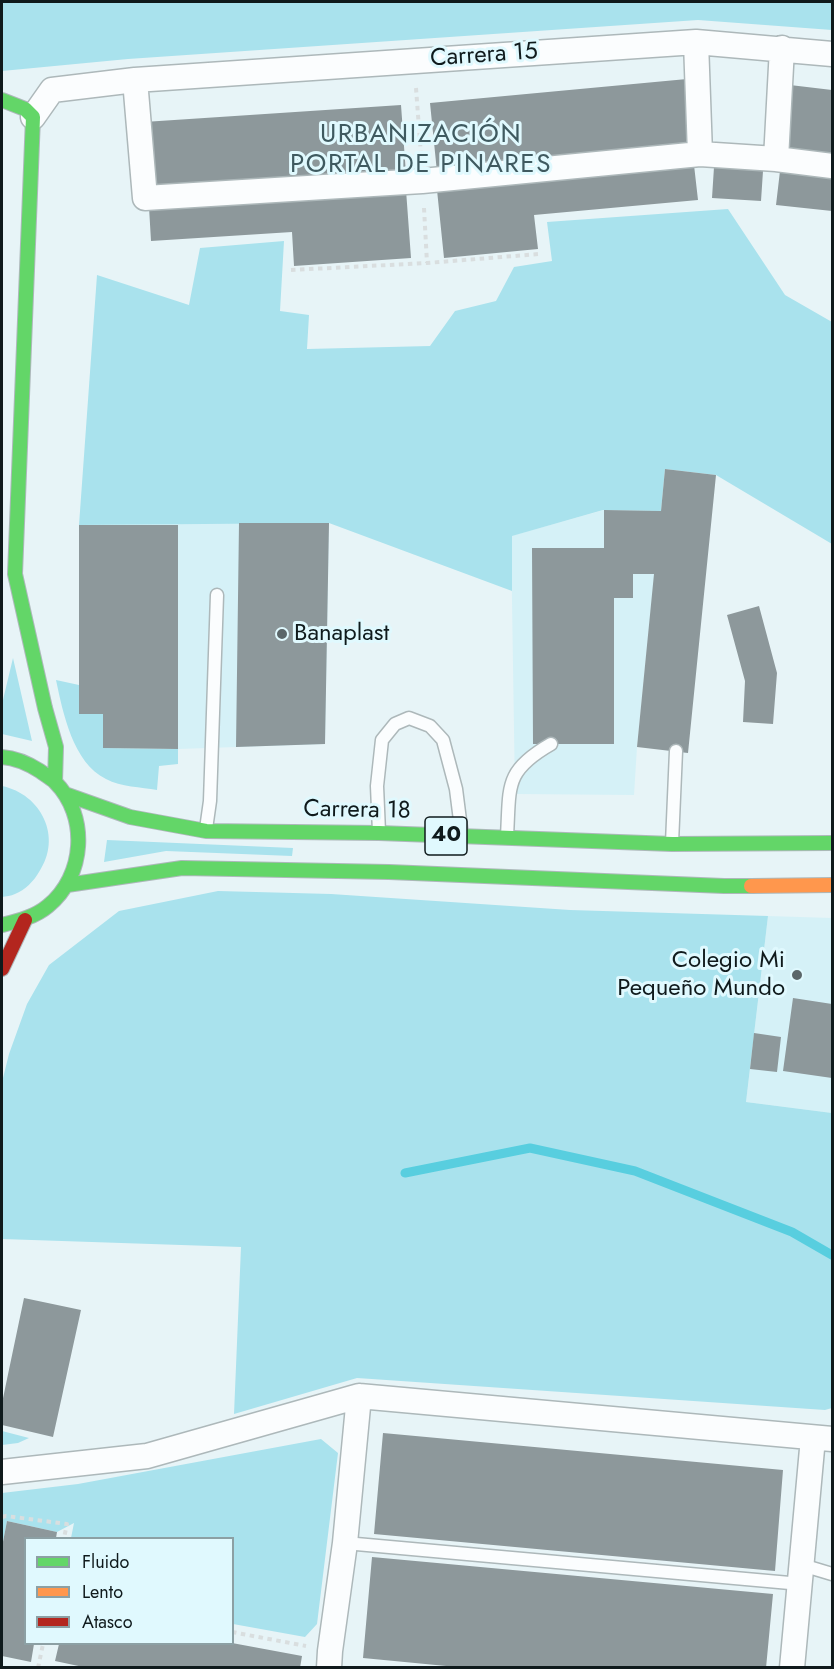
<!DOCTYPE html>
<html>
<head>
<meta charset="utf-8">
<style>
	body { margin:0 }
	#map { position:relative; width:834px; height:1669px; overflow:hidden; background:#e7f4f7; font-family:Jost,sans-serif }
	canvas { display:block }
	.frame { position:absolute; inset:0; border:3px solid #0f1a1c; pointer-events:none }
	.legend { position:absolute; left:24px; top:1537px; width:210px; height:108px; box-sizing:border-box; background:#e0f9fe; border:2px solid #8ca0a4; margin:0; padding:8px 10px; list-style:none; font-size:18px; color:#0f1a1c }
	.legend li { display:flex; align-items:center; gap:12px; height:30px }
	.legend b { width:30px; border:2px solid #8ca0a4 }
</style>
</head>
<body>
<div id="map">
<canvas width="834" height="1669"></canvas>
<div class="frame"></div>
<ul class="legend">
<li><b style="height:8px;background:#63d668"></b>Fluido</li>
<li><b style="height:8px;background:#ff974d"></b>Lento</li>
<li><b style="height:8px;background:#b3261e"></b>Atasco</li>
</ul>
</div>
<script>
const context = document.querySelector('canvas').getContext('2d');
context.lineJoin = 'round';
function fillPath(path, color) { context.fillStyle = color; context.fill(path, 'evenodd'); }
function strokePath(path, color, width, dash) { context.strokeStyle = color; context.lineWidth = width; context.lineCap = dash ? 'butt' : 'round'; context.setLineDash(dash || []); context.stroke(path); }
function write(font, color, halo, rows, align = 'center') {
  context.font = font + ' Jost,sans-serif'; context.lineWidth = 6; context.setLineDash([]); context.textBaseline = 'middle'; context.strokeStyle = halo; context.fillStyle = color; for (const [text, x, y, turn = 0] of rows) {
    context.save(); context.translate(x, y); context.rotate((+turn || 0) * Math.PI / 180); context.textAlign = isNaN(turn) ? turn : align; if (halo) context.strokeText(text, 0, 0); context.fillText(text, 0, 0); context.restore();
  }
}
fillPath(new Path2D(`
	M604 510 661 511 637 747 634 795 515 794 511 536Z
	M239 523H329L325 744 178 749 103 748 79 714V525Z
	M768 916 832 918V1113L746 1102Z`), '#d5f1f7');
fillPath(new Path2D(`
	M2 2H832V30L698 20 128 59 2 71Z
	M728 209 785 295 832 322V544L716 475 665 469 661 511 603 510 512 536V591L329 523 79 525 97 275 189 305 200 248 284 241 280 311 309 315 307 349 430 346 455 311 496 301 514 267 552 261 547 222Z
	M13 658 32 741 2 734V704Z
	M56 680 79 685V714H103V748L178 749V764L159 766 157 790C141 787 121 787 106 779 73 763 63 713 56 680Z
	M2 786C41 794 63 837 39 872 34 881 25 890 15 894 11 896 6 896 2 897Z
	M107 840 293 848 292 856 166 851 104 862Z
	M218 891 331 894 570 910 768 916 746 1102 832 1113V1408L825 1410 357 1378 234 1414 241 1247 2 1239V1082L9 1054 27 1004 49 965 119 911Z
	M2 1431 29 1438 18 1443 2 1445Z
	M321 1439 338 1453 317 1624 305 1637 233 1624 232 1538H71L74 1523 57 1532 7 1521 2 1547V1493L78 1484Z`), '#a9e2ed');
strokePath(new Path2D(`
	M405 1173 530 1148 635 1171 792 1232 832 1255`), '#58cedf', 9);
fillPath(new Path2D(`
	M687 79 693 147 437 172 430 103Z
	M790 85 832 90V158L783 153Z
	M401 105 406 174 149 191 144 122Z
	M694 165 698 200 534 215 538 249 444 258 437 190Z
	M714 167 763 171 761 201 712 198Z
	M780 171 832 176V211L776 205Z
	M406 190 411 258 294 266 292 232 151 241 149 207Z
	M665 469 716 475 688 753 637 747 654 574H633V598H614V744H533L532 548H604V510L661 511Z
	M239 523H329L325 744 236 747Z
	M79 525H178V749L103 748V714H79Z
	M759 606 777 673 773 724 743 722 745 681 727 615Z
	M793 998 832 1004V1078L783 1071Z
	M754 1033 781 1037 777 1072 750 1069Z
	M24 1298 81 1310 53 1437 2 1425V1403Z
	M383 1433 783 1470 775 1571 374 1534Z
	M7 1521 57 1532 56 1538H26V1644H34L31 1662 2 1656V1547Z
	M372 1557 773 1594 766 1668H467L363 1658Z
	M232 1643 302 1656 300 1668H88L55 1661 59 1644Z`), '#8d989b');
const lane = new Path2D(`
	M206 829 210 801 217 595
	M379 832 377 786 382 740 395 724 409 718 430 726 443 740 456 789 462 836
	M507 836C510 786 504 771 551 744
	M672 843 676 751
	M345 1543 801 1584
	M802 1565 832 1574`);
const street = new Path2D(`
	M696 42 700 154
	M135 80 145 198 422 181 700 154 776 159 832 166
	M33 117 52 90 135 80 696 42 832 54
	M776 159 782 48
	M2 1472 147 1456 359 1396 832 1439
	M329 1668 330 1651 345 1543 359 1396
	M792 1668 813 1438`);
const fast = new Path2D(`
	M2 100 25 109 33 117 15 574 45 708 56 747 55 782
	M2 757C16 758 29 764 40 771 45 775 51 778 55 782 89 816 85 876 48 906 35 917 18 921 2 925
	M65 794 130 817 206 831 379 833 672 844 832 843
	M67 885 182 868 389 872 724 886H751`);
const slow = new Path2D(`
	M751 886 832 885`);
const jam = new Path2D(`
	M2 969 25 920`);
strokePath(lane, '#adb8ba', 15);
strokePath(street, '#adb8ba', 27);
strokePath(fast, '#adb8ba', 16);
strokePath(slow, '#adb8ba', 16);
strokePath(jam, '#adb8ba', 16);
strokePath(new Path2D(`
	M416 88 421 155
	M424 208 427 263
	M291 270 427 263 539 254
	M2 1517 6 1516 67 1524 64 1538
	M232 1632 306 1646
	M38 1668 43 1644`), '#d9dedf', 4, [4.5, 4.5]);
strokePath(lane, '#fbfdfe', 12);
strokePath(street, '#fbfdfe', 24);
strokePath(fast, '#63d668', 14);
strokePath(slow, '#ff974d', 14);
strokePath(jam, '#b3261e', 14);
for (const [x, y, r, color] of [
	[282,634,6,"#5b6669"],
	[797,975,6,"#5b6669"]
]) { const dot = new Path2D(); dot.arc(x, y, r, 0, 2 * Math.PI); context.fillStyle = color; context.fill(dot); strokePath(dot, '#e0f9fe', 2); }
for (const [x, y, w] of [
	[446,836,42]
]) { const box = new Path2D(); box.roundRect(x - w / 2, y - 19, w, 38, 4.5); context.fillStyle = '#e0f9fe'; context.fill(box); strokePath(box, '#0f1a1c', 1.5); }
write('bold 22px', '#0f1a1c', null, [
	["40",446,836]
]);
write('24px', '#0f1a1c', '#e0f9fe', [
	["Carrera 15",484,56,-4],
	["Carrera 18",357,811,1]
]);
write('24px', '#0f1a1c', '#e0f9fe', [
	["Banaplast",294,634],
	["Colegio Mi",785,961,"right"],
	["Pequeño Mundo",785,989,"right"]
], 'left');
context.letterSpacing = '1.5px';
write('26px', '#3f5a60', '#e0f9fe', [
	["URBANIZACIÓN",421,136],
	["PORTAL DE PINARES",421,166]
]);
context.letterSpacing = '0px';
</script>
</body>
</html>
